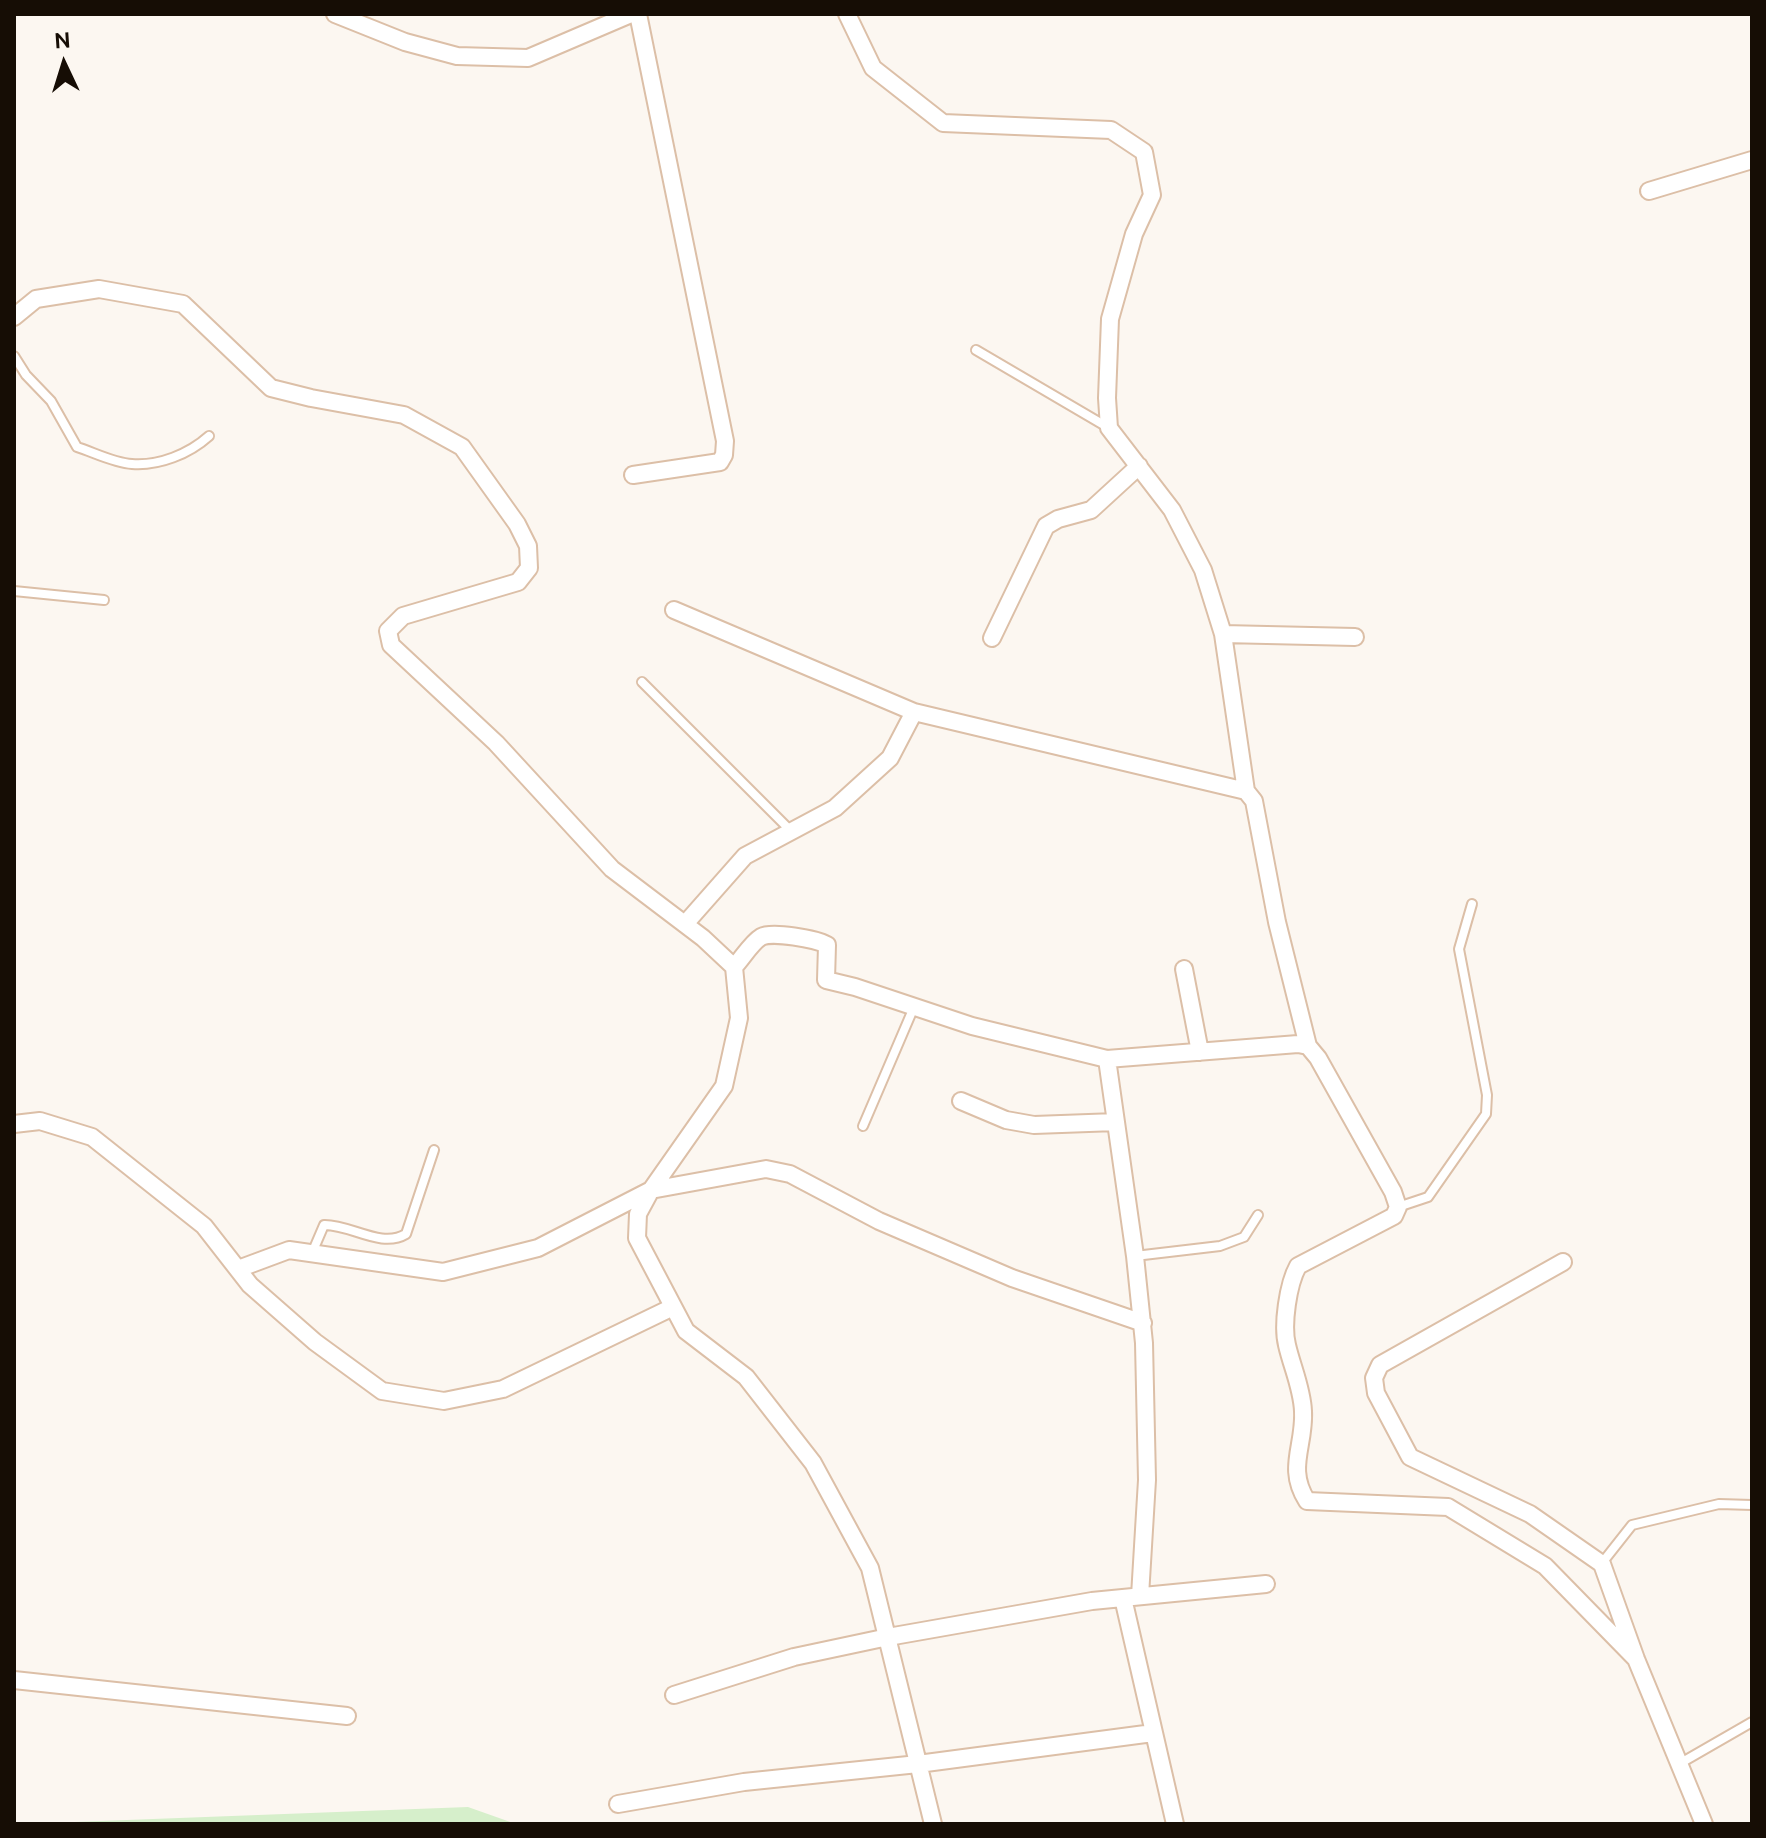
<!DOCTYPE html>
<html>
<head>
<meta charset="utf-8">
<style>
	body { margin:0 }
	#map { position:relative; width:1766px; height:1838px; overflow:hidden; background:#fcf7f1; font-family:Ubuntu,sans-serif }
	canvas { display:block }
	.frame { position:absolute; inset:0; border:16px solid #160d05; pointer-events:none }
	.north { position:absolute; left:24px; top:24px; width:80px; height:80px; -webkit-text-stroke:6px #fcf7f1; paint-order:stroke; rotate:356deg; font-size:22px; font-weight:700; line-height:32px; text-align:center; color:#160d05 }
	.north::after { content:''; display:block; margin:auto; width:28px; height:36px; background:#160d05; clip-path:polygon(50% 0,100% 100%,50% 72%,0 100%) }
</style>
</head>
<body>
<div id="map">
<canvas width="1766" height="1838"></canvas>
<div class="frame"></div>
<div class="north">N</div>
</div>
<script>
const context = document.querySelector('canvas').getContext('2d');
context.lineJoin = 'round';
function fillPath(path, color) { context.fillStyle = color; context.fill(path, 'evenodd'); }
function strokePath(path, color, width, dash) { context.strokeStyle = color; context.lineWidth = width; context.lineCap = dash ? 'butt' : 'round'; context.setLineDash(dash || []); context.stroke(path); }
fillPath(new Path2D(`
	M468 1807 516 1824H14V1822L48 1823Z`), '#d6efcb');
const lane = new Path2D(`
	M976 350 1109 428
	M14 356 26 375 51 401 77 447C93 452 114 463 132 464 159 466 189 454 209 436
	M14 591 104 600
	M642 682 790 830
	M863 1126 914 1007
	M1398 1207 1428 1197 1486 1114 1487 1095 1459 949 1472 904
	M312 1253 324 1225C350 1224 381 1249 406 1234L434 1150
	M1135 1256 1220 1246 1244 1237 1258 1215
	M1602 1563 1632 1525 1719 1504 1752 1505
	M1679 1764 1752 1722`);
const street = new Path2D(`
	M335 14 405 42 457 56 528 58 631 14
	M847 14 873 68 943 123 1111 130 1144 152 1152 195 1134 234 1110 319 1107 398 1109 428 1172 510 1203 570 1223 634 1246 791
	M1649 191 1752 160
	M14 317 36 299 99 289 183 304 271 388 311 398 404 415 462 447 517 524 528 546 529 568 518 582 403 616 388 631 391 645 496 743 612 869 703 938 734 967 739 1018 724 1086 651 1190 638 1214 637 1238 686 1331 746 1377 813 1463 870 1568 933 1824
	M633 475 720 462 724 455 725 441 638 14
	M674 610 914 712 890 758 835 808 745 856 685 924
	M1223 634 1355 637
	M992 638 1046 526 1058 519 1091 510 1139 466
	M914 712 1246 791 1254 801 1277 922 1308 1046
	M734 967C742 959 751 943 761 937 772 931 816 939 827 945L826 980 855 987 972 1026 1107 1059 1298 1044 1308 1046 1318 1058 1393 1192 1398 1207 1394 1216 1298 1266C1288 1284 1282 1325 1287 1345 1292 1367 1302 1388 1303 1411 1305 1446 1286 1468 1307 1501L1448 1507 1545 1566 1636 1659
	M1184 969 1200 1052
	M1107 1059 1135 1256 1144 1343 1147 1480 1140 1596
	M961 1101 1006 1120 1034 1125 1116 1122
	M14 1124 40 1121 92 1137 204 1226 250 1285 315 1342 382 1391 444 1401 503 1389 673 1307
	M1563 1262 1380 1365 1374 1378 1376 1393 1410 1457 1530 1514 1602 1564 1636 1659 1704 1824
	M238 1269 289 1250 443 1272 538 1248 651 1190 766 1169 790 1174 879 1221 1012 1278 1143 1323
	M1123 1598 1175 1824
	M14 1680 347 1716
	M674 1695 794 1657 888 1637 1092 1601 1266 1584
	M618 1804 744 1782 918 1764 1153 1733`);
strokePath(lane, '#dcbfa7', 12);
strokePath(street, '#dcbfa7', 20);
strokePath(lane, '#fff', 8);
strokePath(street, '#fff', 16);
</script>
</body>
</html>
